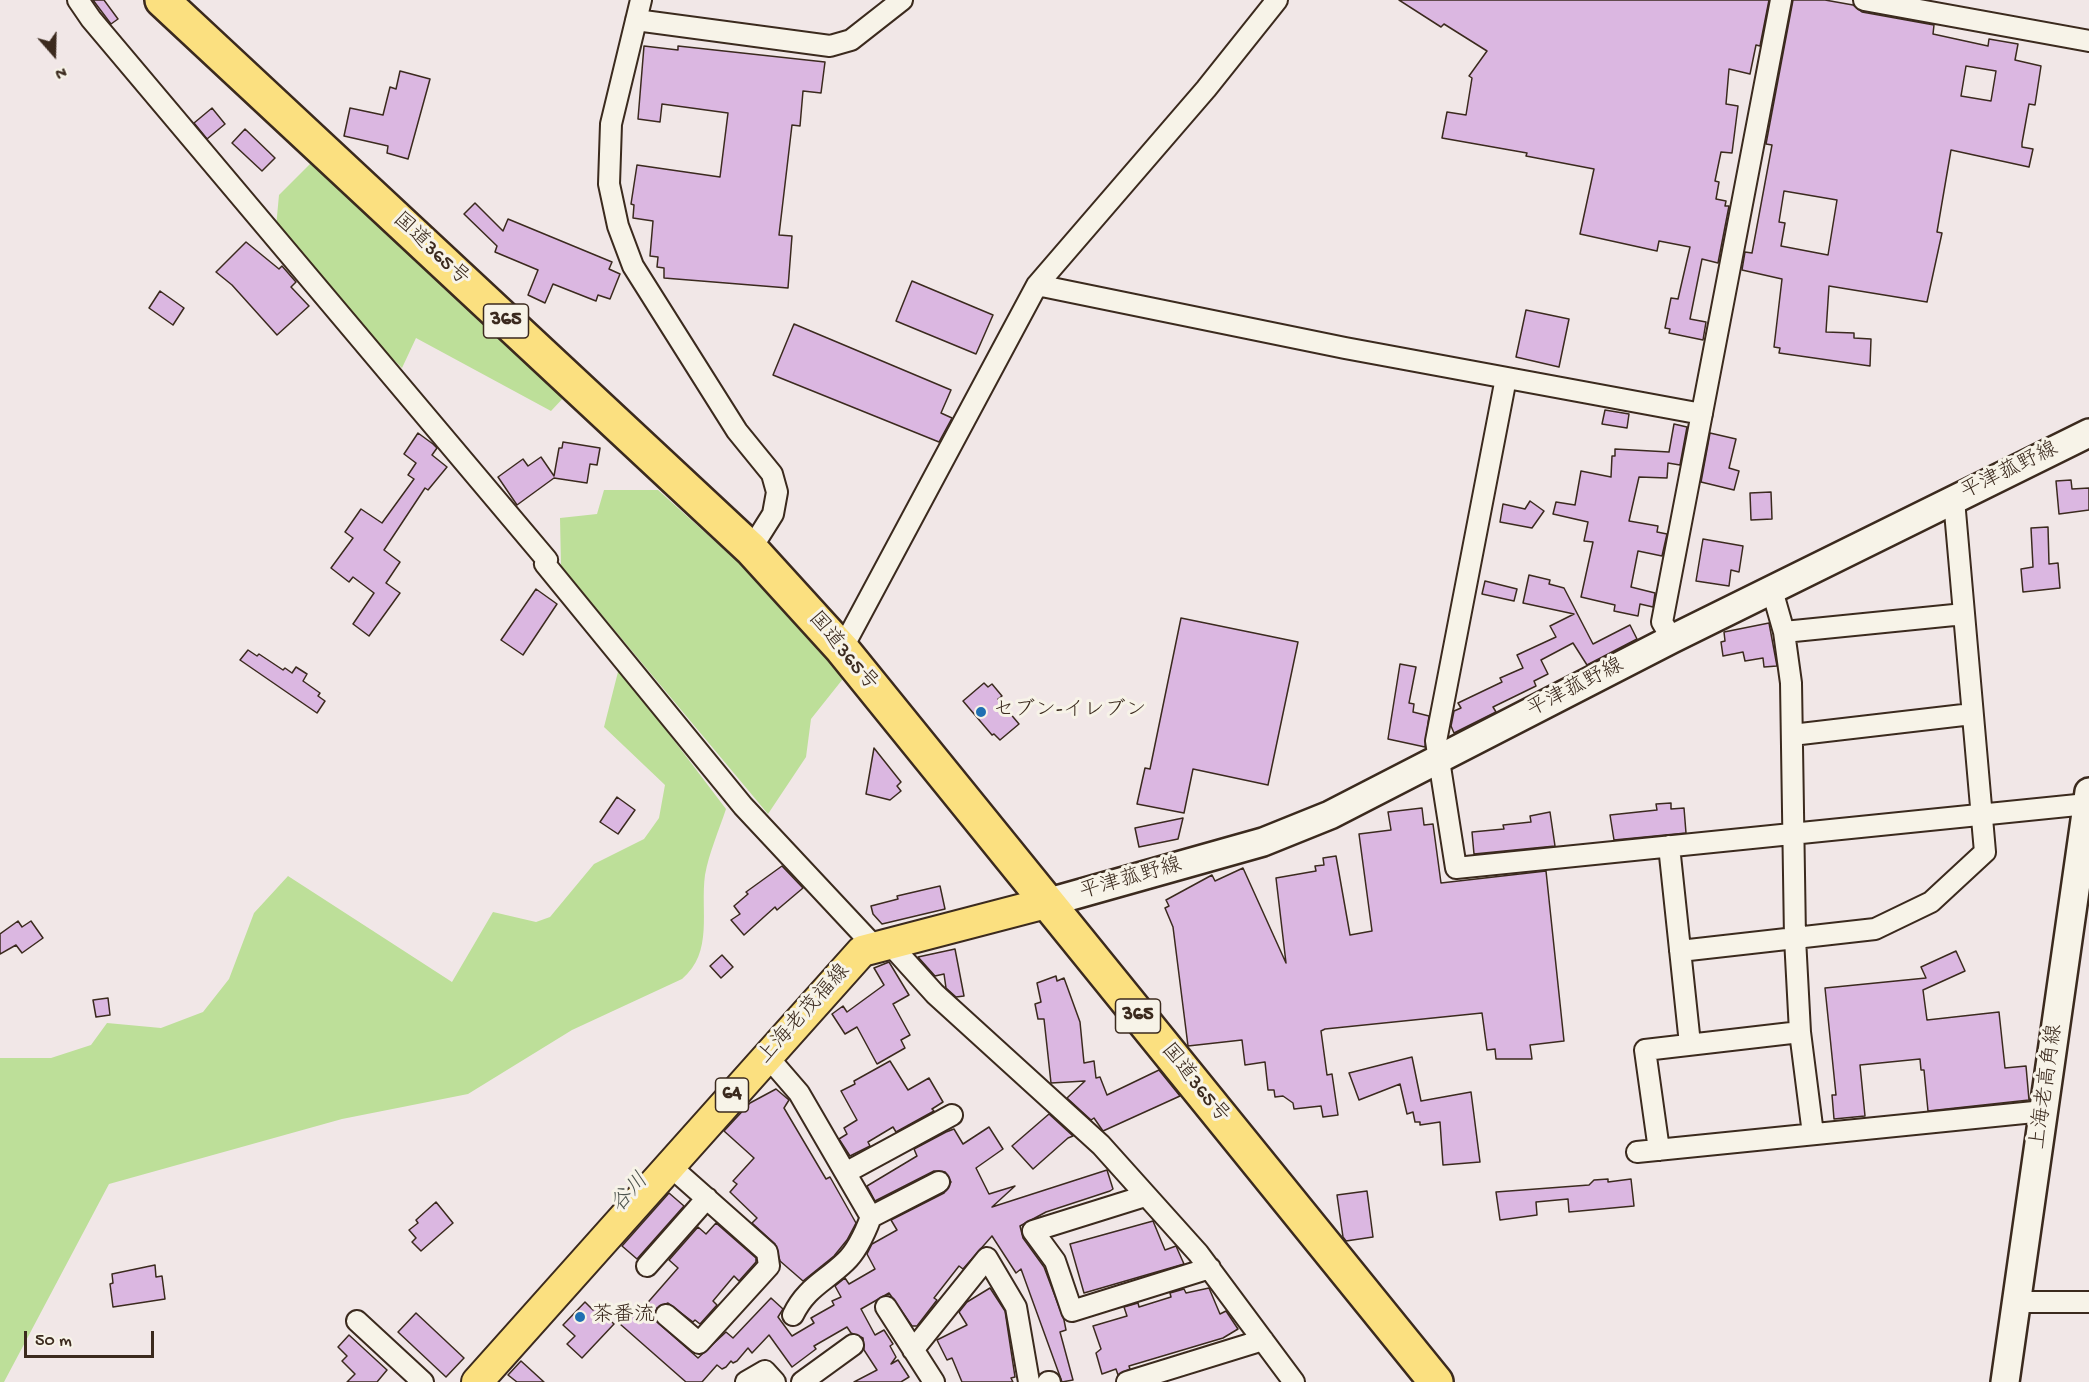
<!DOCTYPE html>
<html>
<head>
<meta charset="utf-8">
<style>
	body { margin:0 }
	#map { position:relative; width:2089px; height:1382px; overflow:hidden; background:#f1e7e7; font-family:"Gochi Hand",sans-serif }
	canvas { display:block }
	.north { position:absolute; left:24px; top:24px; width:60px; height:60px; -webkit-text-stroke:4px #f7f3e8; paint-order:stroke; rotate:160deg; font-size:16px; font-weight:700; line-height:24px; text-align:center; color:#3b2a1e }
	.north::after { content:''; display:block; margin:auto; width:21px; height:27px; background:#3b2a1e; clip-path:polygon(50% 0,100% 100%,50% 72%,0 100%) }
	.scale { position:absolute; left:24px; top:1331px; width:130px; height:27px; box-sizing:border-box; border:3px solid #3b2a1e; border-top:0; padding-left:8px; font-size:18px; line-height:21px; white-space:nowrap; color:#3b2a1e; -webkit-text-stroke:4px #f7f3e8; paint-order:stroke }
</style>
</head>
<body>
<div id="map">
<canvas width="2089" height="1382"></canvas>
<div class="north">N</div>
<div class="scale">50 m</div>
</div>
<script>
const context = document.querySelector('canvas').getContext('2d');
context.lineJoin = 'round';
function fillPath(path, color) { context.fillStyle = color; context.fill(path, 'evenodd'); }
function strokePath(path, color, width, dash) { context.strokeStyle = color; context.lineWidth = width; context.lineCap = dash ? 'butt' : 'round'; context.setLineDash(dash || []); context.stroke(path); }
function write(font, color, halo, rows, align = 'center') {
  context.font = font + ' "Gochi Hand","Klee One",sans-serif'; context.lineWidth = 6; context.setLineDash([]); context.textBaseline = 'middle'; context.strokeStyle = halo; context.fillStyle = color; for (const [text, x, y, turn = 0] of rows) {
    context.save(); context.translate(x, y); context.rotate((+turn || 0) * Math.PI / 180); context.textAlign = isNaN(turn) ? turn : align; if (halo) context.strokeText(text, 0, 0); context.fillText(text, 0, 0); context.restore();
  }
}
fillPath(new Path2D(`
	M312 162 566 395 551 411 416 338 402 368 330 298 276 227 279 195Z
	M604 490H658L759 581 846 675 811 719 806 757 768 814 561 566 560 518 597 514Z
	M619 668 726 809C719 830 709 853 705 875 700 911 714 952 682 979L572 1030 468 1094 342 1119 109 1184 4 1382H0V1058H51L91 1045 107 1023 161 1028 203 1012 229 979 254 913 288 876 452 982 493 912 536 922 550 917 594 864 644 839 659 818 665 785 604 727Z`), '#bddf99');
const building = new Path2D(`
	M93 0H104L118 19 111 24Z
	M1399 0H1769L1760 46 1756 45 1750 74 1729 69 1726 104 1738 106 1732 153 1721 152 1715 181 1719 182 1716 199 1726 201 1725 206H1729L1718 263 1702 259 1690 319 1706 322 1703 340 1669 333 1670 329 1665 328 1671 298 1678 299 1690 247 1659 241 1657 251 1580 234 1594 169 1526 156 1527 153 1442 138 1447 112 1466 115 1472 78 1469 76 1487 51 1444 24 1441 27Z
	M1793 0H1825L1853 5 1862 12 1934 25 1933 34 1988 46 1989 39 2018 44 2015 60 2041 66 2035 105 2029 104 2022 143V147L2033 149 2029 167 1951 150 1937 232 1942 233 1927 302 1829 286 1826 332 1854 333V338L1871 339 1870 366 1779 353 1780 348 1774 347 1782 279 1742 270 1745 252 1752 253 1772 145 1766 144ZM1966 66 1996 71 1991 101 1961 96ZM1784 191 1837 200 1828 255 1781 246 1785 223 1779 222Z
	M644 46 678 50V46L825 62 821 93 803 91 800 126 792 125 779 235 792 236 788 288 664 278V268L657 267 658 257 650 256 653 221 633 218 634 205 631 204 637 165 720 177 728 113 662 104 660 122 638 119Z
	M400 71 430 79 408 159 387 153 388 146 344 136 350 108 383 115 390 87 396 89Z
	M212 108 225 124 207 139 194 123Z
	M245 129 275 158 262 171 232 143Z
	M475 203 503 231 508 219 612 262 609 269 620 274 610 299 598 295 596 301 553 284 545 303 528 295 538 270 495 252 497 246 464 214Z
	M246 242 279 269 282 266 296 282 291 287 309 306 277 335 232 285 216 272Z
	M912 281 993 315 976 354 896 321Z
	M160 291 184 308 173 325 149 308Z
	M1526 310 1569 319 1559 367 1516 357Z
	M794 324 951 390 941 413 952 418 939 442 773 375Z
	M1605 410 1629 414 1627 428 1602 424Z
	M1674 424 1687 427 1680 465 1668 463 1667 478 1639 477 1629 521 1658 526 1657 532 1667 534 1662 556 1638 551 1631 587 1655 593 1653 607 1640 604 1638 616 1614 611 1615 605 1581 597 1593 542 1584 541 1588 522 1553 514 1556 502 1575 505 1581 471 1611 477 1612 456H1615V449L1669 452Z
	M418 433 433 444 437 448 432 455 447 467 428 490 425 488 384 550 400 562 386 583 400 593 369 636 353 624 374 593 353 577 349 582 331 568 353 538 345 532 361 509 382 523 414 479 408 475 416 463 404 454Z
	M1710 433 1736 439 1729 468 1739 471 1734 490 1701 482Z
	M563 442 600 448 597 465 590 464 587 483 554 478 517 505 498 477 523 459 528 466 541 457 554 476 559 448H562Z
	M2071 480 2072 489 2089 488V510L2059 514 2056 481Z
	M1771 492 1772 519 1751 520 1750 493Z
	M1530 501 1544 511 1532 528 1500 522 1503 504 1525 509Z
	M2048 527 2049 564 2058 563 2060 588 2023 592 2021 569 2033 567 2031 528Z
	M1703 539 1743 546 1739 572 1731 570 1729 586 1696 581Z
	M1529 575 1550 580 1549 584 1564 588 1593 644 1630 625 1637 639 1587 665 1573 643 1541 660 1548 674 1534 681 1536 686 1493 707 1496 712 1454 733 1451 726 1454 711 1461 708 1458 703 1502 682 1500 678 1523 668 1517 655 1556 637 1550 626 1574 614 1523 603Z
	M1485 581 1517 589 1514 601 1482 594Z
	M536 589 557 604 523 655 501 640Z
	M1181 618 1298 642 1268 785 1193 769 1184 813 1137 804 1145 768 1150 769Z
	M1769 623 1777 666 1764 667 1763 658 1745 661 1743 652 1723 656 1721 642 1725 641 1724 632Z
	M248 650 257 656 259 654 283 670 285 668 292 673 296 667 307 674 303 681 320 693 318 696 325 701 317 713 240 660Z
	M1400 664 1416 667 1409 703 1414 704 1413 712 1429 716 1425 747 1388 739Z
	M984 683 988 687 992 684 1002 696 998 699 1019 724 1000 740 994 734 992 735 963 701Z
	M874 748 901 782 897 786 901 791 890 800 866 794Z
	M617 797 635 810 618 834 600 822Z
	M1671 803V809L1684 808 1686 833 1614 840 1610 815 1657 810 1656 804Z
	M1422 808 1424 825 1433 824 1441 883 1546 871 1564 1041 1530 1045 1532 1059H1496L1495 1049 1487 1050 1482 1013 1325 1029 1321 1031 1327 1075 1332 1074 1338 1115 1323 1117 1321 1106 1294 1109 1293 1103 1283 1096 1275 1097 1274 1090H1268L1265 1062 1245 1065 1242 1040 1188 1046 1173 927 1165 908 1169 906 1166 900 1212 875 1215 881 1243 868 1286 963 1276 878 1316 871 1315 866 1324 865 1323 858 1336 856 1350 935 1372 931 1359 834 1391 830 1388 812Z
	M1550 812 1555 846 1474 854 1472 832 1504 829 1503 825 1531 822 1530 816Z
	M1183 818 1178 839 1139 847 1135 828Z
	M782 866 803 888 777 910 775 907 744 935 731 920 740 914 734 906 748 894 746 892Z
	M940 886 945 909 882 924 873 914 871 906 898 899 897 896Z
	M18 921 22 927 31 921 43 938 22 953 16 945 0 954V934Z
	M955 949 964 996 956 997 946 988 944 974 935 976 918 957Z
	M1956 951 1965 971 1923 990 1927 1020 1999 1012 2005 1068 2026 1066 2029 1100 1928 1111 1924 1070H1921L1920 1059 1860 1065 1865 1116 1834 1119 1832 1095H1836L1825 988 1926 978 1921 967Z
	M722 955 733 967 721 978 710 966Z
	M889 962 909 995 893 1004 910 1035 901 1040 905 1048 877 1064 857 1027 845 1034 832 1014 843 1006 847 1012 884 985 874 968Z
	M1056 976 1057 981 1064 978 1080 1022 1084 1063 1094 1061 1096 1078 1100 1077 1107 1095 1159 1070 1180 1096 1103 1131 1094 1118 1091 1120 1067 1098 1085 1081 1051 1083 1044 1019H1038L1035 1004 1041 1002 1037 983Z
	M108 998 110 1015 96 1017 93 1000Z
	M1412 1057 1421 1101 1471 1092 1480 1162 1443 1165 1440 1122 1420 1125V1122H1415L1413 1112 1407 1114 1400 1084 1359 1100 1349 1073Z
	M890 1061 908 1090 929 1078 943 1102 932 1109 934 1111 896 1132 893 1127 868 1142 870 1146 850 1156 839 1139 847 1134 844 1128 857 1120 841 1091 855 1084 854 1081Z
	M776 1089 789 1100 784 1108 826 1179 830 1177 856 1223 847 1240 834 1256 803 1281 780 1261 775 1244 752 1223 757 1218 730 1192 737 1184 733 1181 754 1158 724 1131 750 1103Z
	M1049 1114 1073 1136 1068 1138 1033 1169 1012 1146Z
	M989 1127 1003 1149 976 1168 989 1194 1015 1186 992 1207 1107 1170 1113 1189 1110 1191 1046 1212 1020 1226 1023 1238 1044 1267 1064 1320 1066 1330 1060 1332 1073 1380 1062 1382 1021 1269 1016 1273 992 1236 963 1269 959 1266 934 1298 937 1300 917 1326H912L889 1293 861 1309 875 1335 884 1330 893 1344 890 1346 896 1357 891 1364 898 1360 909 1377 901 1382H854L877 1370 864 1350 863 1338 851 1333 847 1327 814 1346 816 1349 792 1367 769 1335 752 1353 748 1348 737 1361 733 1363 731 1361 726 1367 722 1369 717 1365 702 1382H686L620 1324 638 1304 643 1308 678 1268 669 1260 698 1227 706 1234 716 1223 756 1258V1262L739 1281 734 1276 713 1301 717 1305 700 1324 695 1320 693 1322 668 1303 657 1308 655 1320 698 1358 726 1332 733 1338 771 1298 783 1309 778 1317 792 1336 814 1323 811 1318 834 1305 832 1301 841 1297 835 1286 845 1278 849 1284 875 1269 867 1254 872 1244 897 1230 891 1220 944 1193 951 1182 945 1172 934 1171 875 1201 867 1186 917 1156 914 1149 946 1132 954 1129 963 1144Z
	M1608 1179V1182L1631 1179 1634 1206 1569 1212 1568 1199 1536 1202 1537 1215 1500 1220 1496 1192 1589 1185 1594 1180Z
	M1367 1191 1373 1237 1346 1241 1343 1237 1337 1195Z
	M669 1193 684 1206 637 1259 622 1246Z
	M436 1202 453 1223 421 1251 412 1242 416 1238 409 1230 418 1223 416 1220Z
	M1153 1221 1165 1250 1176 1246 1184 1264 1084 1293 1070 1244Z
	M155 1265 156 1277 162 1276 165 1299 113 1307 110 1284 113 1283 112 1274Z
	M990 1288 1005 1311 1015 1377 1011 1378 1013 1382H962L952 1358 947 1360 937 1340 967 1325 959 1312 967 1302Z
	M1209 1288 1220 1314 1226 1311 1238 1329 1223 1338 1129 1366 1130 1369 1118 1375 1116 1369 1102 1374 1096 1353 1101 1349 1093 1326 1127 1316 1124 1307 1138 1303 1139 1307 1171 1297 1170 1293 1184 1289 1186 1293Z
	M585 1302 593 1310 596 1307 614 1324 582 1358 567 1344 575 1336 563 1325Z
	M416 1313 464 1358 446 1377 398 1332Z
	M349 1335 387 1370 377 1382H347L355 1374 342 1361 347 1356 338 1347Z
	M521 1361 544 1382H517L508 1375Z`);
fillPath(building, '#dbb7e1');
strokePath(building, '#3b2a1e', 1.5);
const street = new Path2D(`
	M78 0 91 19 547 560 545 564 743 806 874 946
	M641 0 611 124 609 184 618 226 633 266 737 431 772 474 777 492 773 514 751 549
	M1864 0 2089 41
	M636 20 830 46 851 40 902 0
	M1037 285 1345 348 1702 414
	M1506 378 1436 741 1456 868 2087 804
	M1772 590 1784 632 1791 683 1795 938 1800 1032 1813 1134
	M1784 632 1964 614
	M1672 639 1662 622 1781 0
	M842 649 1037 285 1206 89 1277 0
	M1792 735 1972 714
	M1669 846 1690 1044
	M889 943 935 994 1101 1145 1198 1253 1294 1382
	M1680 951 1875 929 1931 902 1985 852 1954 500
	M767 1056 799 1093 871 1217
	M1659 1150 1645 1050 1800 1032
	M1637 1152 2044 1111
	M847 1172 952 1115
	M1145 1196 1033 1231 1055 1261 1072 1311 1210 1268
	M647 1266 707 1198
	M2018 1302H2089
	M886 1307 934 1382
	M666 1315 699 1343 769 1266 767 1252 670 1166
	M793 1315C806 1288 824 1282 845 1262 857 1251 865 1233 871 1217L939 1182
	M357 1321 423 1382
	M913 1350 987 1258 1016 1307 1029 1382
	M746 1382 765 1371 775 1382
	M802 1382 853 1345
	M1048 1382H1050
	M1127 1382 1263 1340`);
const secondary = new Path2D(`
	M1046 903 1263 842 1330 815 1672 639 2089 433
	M2005 1382 2089 792`);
const primary = new Path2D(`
	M477 1382 862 951 1046 903`);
const highway = new Path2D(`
	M162 0 751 549 842 649 1436 1382`);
strokePath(street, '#3b2a1e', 24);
strokePath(secondary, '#3b2a1e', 32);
strokePath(primary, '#3b2a1e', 34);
strokePath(highway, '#3b2a1e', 38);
strokePath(street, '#f7f3e8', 20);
strokePath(secondary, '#f7f3e8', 27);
strokePath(primary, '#fbe080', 30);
strokePath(highway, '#fbe080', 33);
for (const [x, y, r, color] of [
	[981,712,6,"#1f6fb2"],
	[580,1317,6,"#1f6fb2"]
]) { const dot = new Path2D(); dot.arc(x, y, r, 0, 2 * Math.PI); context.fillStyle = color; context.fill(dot); strokePath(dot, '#f7f3e8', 2); }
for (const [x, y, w] of [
	[506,321,45],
	[1138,1016,45],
	[732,1095,33]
]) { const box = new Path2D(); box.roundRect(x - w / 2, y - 17, w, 34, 4.5); context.fillStyle = '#f7f3e8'; context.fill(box); strokePath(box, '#3b2a1e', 1.5); }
write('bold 20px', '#3b2a1e', null, [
	["365",506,321],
	["365",1138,1016],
	["64",732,1095]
]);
write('21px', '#3b2a1e', '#f7f3e8', [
	["国道365号",430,250,43],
	["平津菰野線",2010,472,-26],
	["国道365号",842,652,50],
	["平津菰野線",1576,689,-27],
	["平津菰野線",1131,880,-16],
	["上海老茂福線",805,1015,-48],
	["国道365号",1194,1084,51],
	["上海老高角線",2048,1087,-82]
]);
write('21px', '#3b2a1e', '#f7f3e8', [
	["セブン-イレブン",993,712],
	["茶番流",592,1317]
], 'left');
write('italic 22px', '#4d544e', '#f7f3e8', [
	["谷川",631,1194,-48]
]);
</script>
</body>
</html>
